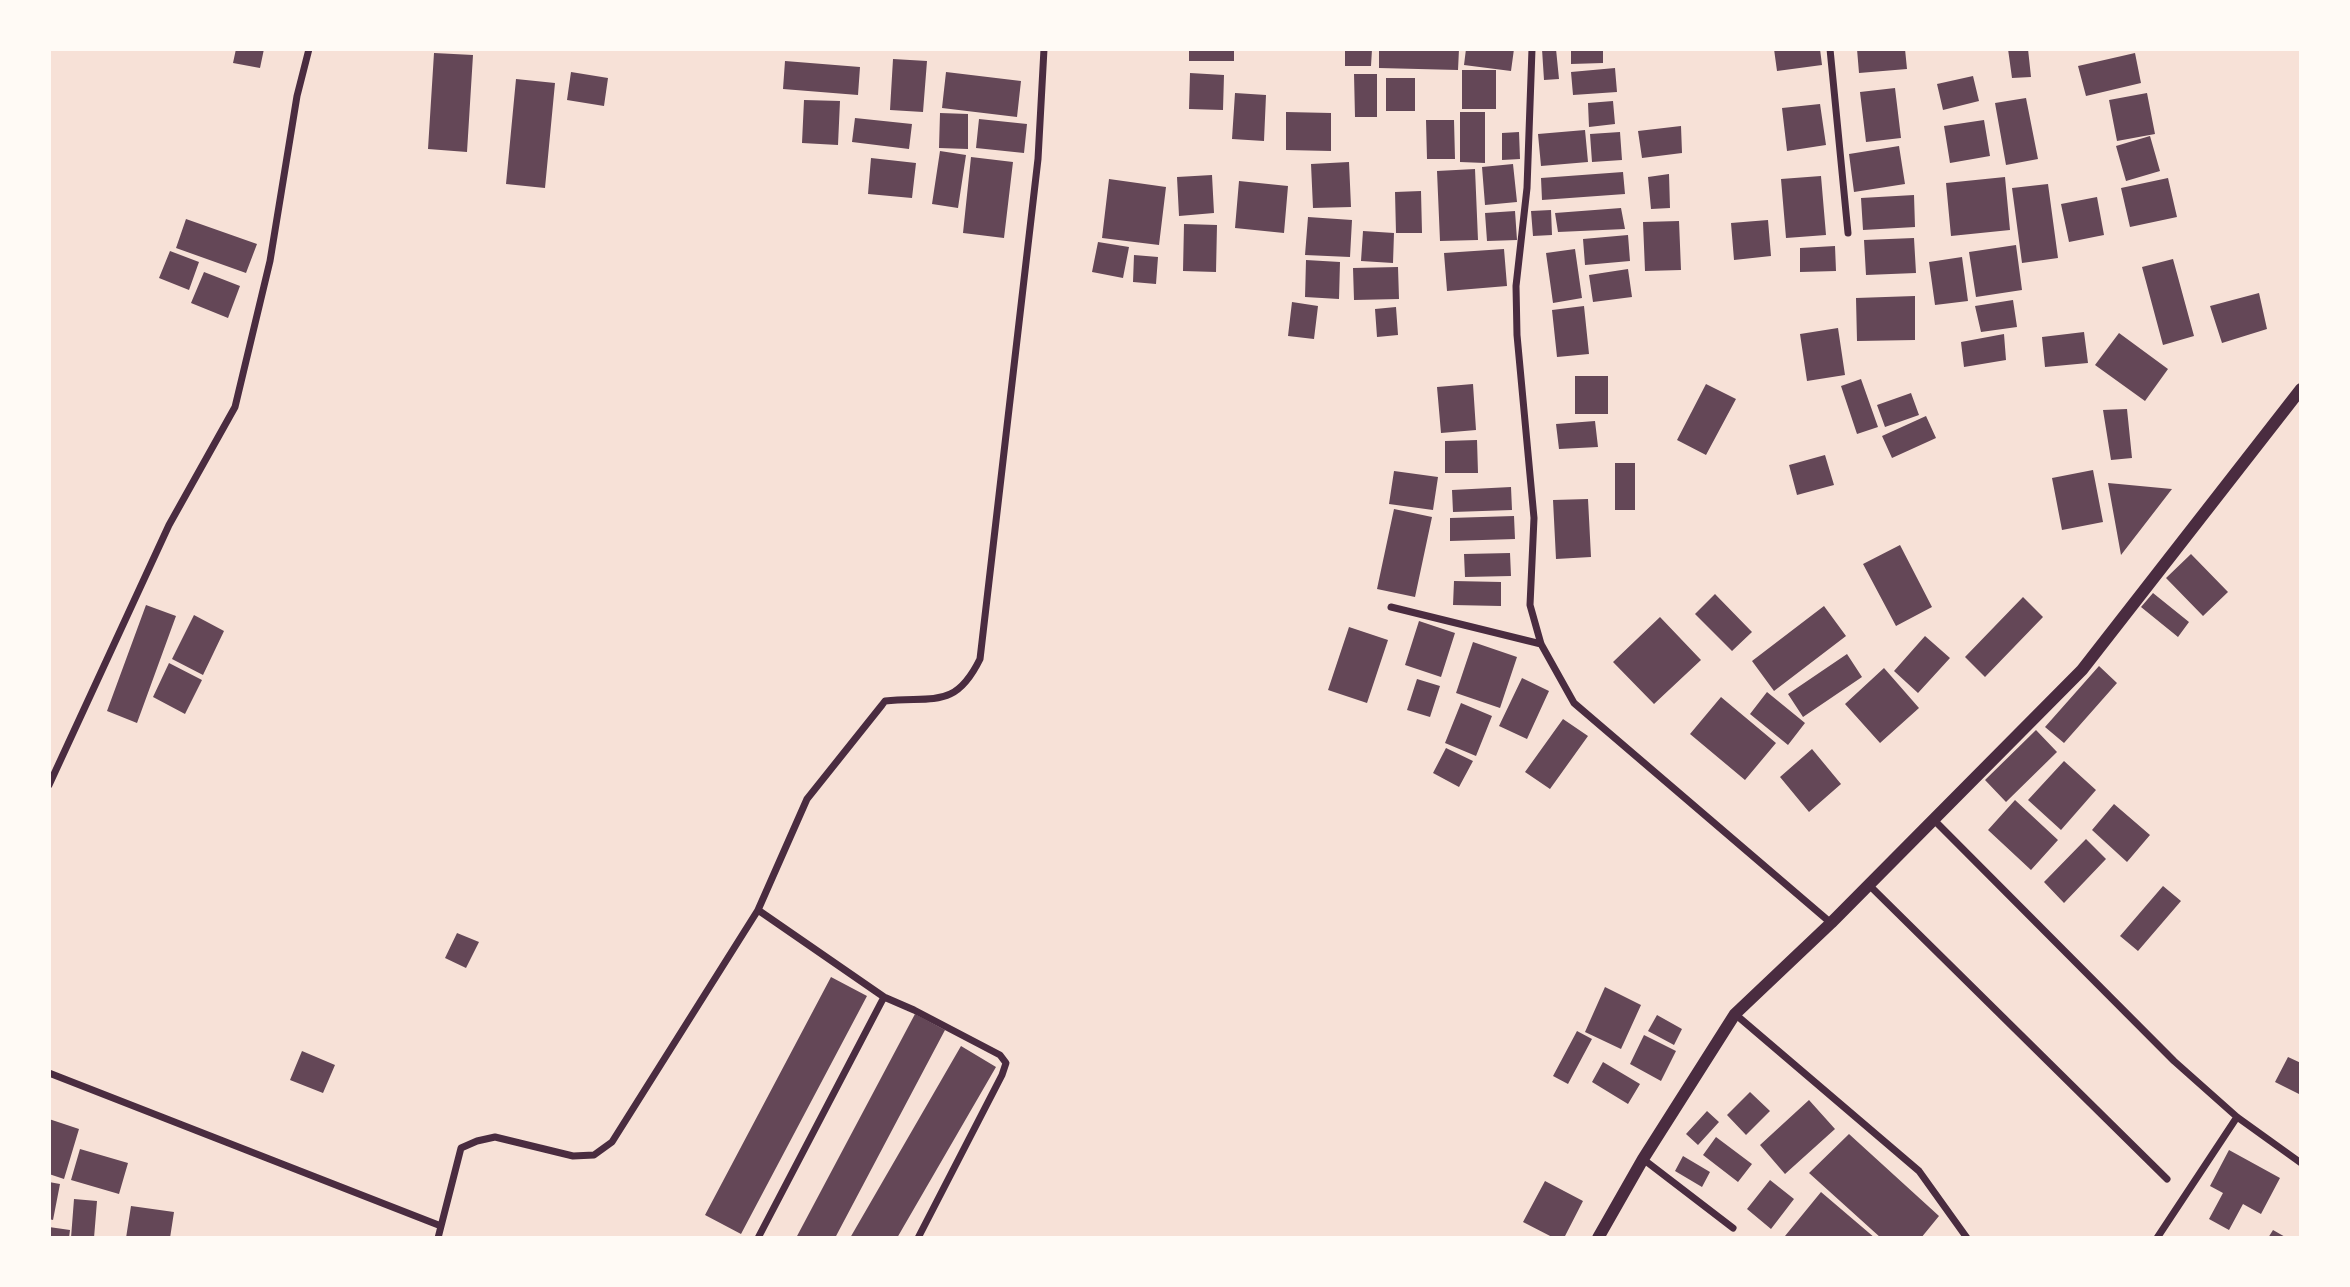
<!DOCTYPE html>
<html>
<head>
<meta charset="utf-8">
<style>
	body { margin:0 }
	#map { position:relative; width:2350px; height:1287px; overflow:hidden; background:#f7e1d7; font-family:Roboto,sans-serif }
	canvas { display:block }
	.frame { position:absolute; inset:0; border:51px solid #fffaf5; pointer-events:none }
</style>
</head>
<body>
<div id="map">
<canvas width="2350" height="1287"></canvas>
<div class="frame"></div>
</div>
<script>
const context = document.querySelector('canvas').getContext('2d');
context.lineJoin = 'round';
function fillPath(path, color) { context.fillStyle = color; context.fill(path, 'evenodd'); }
function strokePath(path, color, width, dash) { context.strokeStyle = color; context.lineWidth = width; context.lineCap = dash ? 'butt' : 'round'; context.setLineDash(dash || []); context.stroke(path); }
fillPath(new Path2D(`
	M236 49H264L260 68 233 63Z
	M1189 49H1234V61H1189Z
	M1345 49H1372L1371 66H1345Z
	M1379 49H1459L1458 70 1379 68Z
	M1466 49H1514L1511 71 1464 65Z
	M1542 49H1556L1559 79 1544 80Z
	M1571 49H1603V63L1571 64Z
	M1774 49H1820L1822 65 1777 71Z
	M1857 49H1905L1907 69 1859 73Z
	M2008 49H2028L2031 77 2012 78Z
	M434 53 473 55 467 152 428 149Z
	M2135 53 2141 83 2086 96 2078 66Z
	M893 59 927 61 923 112 890 110Z
	M785 61 860 67 858 95 783 89Z
	M1615 68 1617 92 1573 95 1571 72Z
	M1462 70H1496V109H1462Z
	M571 72 608 78 604 106 567 100Z
	M946 72 1021 81 1017 117 942 108Z
	M1190 73 1224 75 1223 110 1189 109Z
	M1354 74H1377V117H1355Z
	M1973 76 1979 101 1943 110 1937 84Z
	M1386 78H1415V111H1386Z
	M516 79 555 83 545 188 506 184Z
	M1895 88 1901 138 1866 142 1860 92Z
	M1235 93 1266 95 1264 141 1232 139Z
	M2147 93 2155 134 2117 141 2109 100Z
	M2026 98 2038 159 2006 165 1995 103Z
	M804 100 840 101 838 145 802 143Z
	M1613 101 1615 124 1589 127 1588 103Z
	M1820 104 1826 145 1787 151 1782 108Z
	M1286 112 1331 113V151L1286 150Z
	M1460 112H1485V163L1460 162Z
	M940 113 968 114V149L939 148Z
	M855 118 912 124 909 149 852 142Z
	M979 119 1027 124 1024 153 976 148Z
	M1426 120H1454L1455 159H1427Z
	M1984 120 1990 156 1950 163 1944 126Z
	M1681 126 1682 153 1642 158 1638 131Z
	M1585 130 1588 162 1541 166 1538 134Z
	M1519 132 1520 159 1502 160V133Z
	M1620 132 1622 160 1592 162 1590 134Z
	M2150 136 2160 171 2126 181 2116 146Z
	M1899 146 1905 184 1854 192 1849 154Z
	M940 151 966 155 958 208 932 204Z
	M971 157 1013 162 1004 238 963 233Z
	M871 158 916 163 912 198 868 194Z
	M1349 162 1351 207 1313 208 1311 164Z
	M1513 164 1517 202 1485 205 1482 167Z
	M1475 169 1478 240 1440 241 1437 171Z
	M1623 172 1625 194 1542 200 1541 178Z
	M1669 174 1670 208 1651 209 1648 177Z
	M1212 175 1214 213 1179 216 1177 177Z
	M1821 176 1826 235 1786 238 1781 179Z
	M2005 177 2010 230 1951 236 1946 183Z
	M2168 178 2177 217 2130 227 2121 188Z
	M1109 179 1166 187 1159 245 1102 238Z
	M1239 181 1288 186 1284 233 1235 228Z
	M2048 184 2058 258 2022 263 2012 188Z
	M1421 191 1422 233H1396L1395 192Z
	M1914 195 1915 227 1863 230 1861 198Z
	M2097 197 2104 235 2069 242 2061 204Z
	M1621 208 1625 229 1558 232 1555 213Z
	M1551 210 1552 235 1533 236 1531 211Z
	M1515 211 1517 240 1487 241 1485 213Z
	M1308 217 1352 220 1350 257 1305 255Z
	M186 219 257 244 246 273 176 248Z
	M1768 220 1771 256 1734 260 1731 223Z
	M1679 221 1681 270 1645 271 1643 222Z
	M1184 224 1217 225 1216 272 1183 271Z
	M1363 231 1394 233 1393 263 1361 261Z
	M1628 235 1630 261 1585 265 1583 239Z
	M1914 238 1916 273 1866 275 1864 240Z
	M1098 242 1129 247 1123 278 1092 272Z
	M2016 245 2022 290 1976 297 1969 252Z
	M1835 246 1836 271 1800 272V248Z
	M1504 249 1507 286 1447 291 1444 253Z
	M1575 249 1582 298 1553 303 1546 253Z
	M170 251 199 262 189 290 159 278Z
	M1134 255 1158 257 1156 284 1133 282Z
	M1962 257 1968 301 1935 305 1929 262Z
	M2173 259 2194 336 2163 345 2142 267Z
	M1306 260 1340 262 1339 299 1305 297Z
	M1398 267 1399 299 1354 300 1353 268Z
	M1628 269 1632 297 1593 302 1589 275Z
	M204 272 240 286 228 318 191 303Z
	M2259 293 2267 329 2222 343 2210 306Z
	M1915 296V340L1857 341 1856 298Z
	M2013 300 2017 327 1981 332 1975 306Z
	M1292 302 1318 306 1314 339 1288 336Z
	M1584 306 1589 354 1557 357 1552 310Z
	M1396 307 1398 335 1377 337 1375 309Z
	M1838 328 1845 375 1807 381 1800 334Z
	M2084 332 2088 363 2045 367 2042 337Z
	M2119 333 2168 369 2145 401 2095 365Z
	M2004 334 2006 360 1964 367 1961 342Z
	M1575 376H1608V414H1575Z
	M1861 379 1878 427 1857 434 1841 386Z
	M1473 384 1476 430 1441 433 1437 387Z
	M1706 384 1736 399 1706 455 1677 440Z
	M1911 393 1919 415 1885 427 1877 405Z
	M2127 409 2132 458 2111 460 2103 410Z
	M1926 416 1936 438 1892 458 1882 436Z
	M1595 421 1598 447 1559 449 1556 424Z
	M1477 440 1478 473H1445V441Z
	M1825 455 1834 485 1797 495 1789 465Z
	M1615 463H1635V510H1615Z
	M2093 470 2103 522 2062 530 2052 478Z
	M1394 471 1438 477 1433 510 1389 504Z
	M2108 483 2172 489 2121 555Z
	M1511 487 1512 510 1453 512 1452 490Z
	M1588 499 1591 557 1556 559 1553 500Z
	M1394 509 1432 517 1415 597 1377 589Z
	M1514 516 1515 539 1450 541V518Z
	M1900 545 1932 607 1896 626 1863 564Z
	M1510 553 1511 576 1465 577 1464 554Z
	M2191 554 2228 592 2203 616 2166 578Z
	M1454 581 1501 582V606L1453 605Z
	M2153 593 2189 622 2178 637 2141 607Z
	M1715 594 1752 632 1732 651 1695 614Z
	M2023 597 2043 617 1985 677 1965 657Z
	M146 605 176 616 137 723 107 711Z
	M1824 606 1846 636 1774 691 1752 661Z
	M194 615 224 631 203 675 172 659Z
	M1660 617 1701 660 1654 704 1613 662Z
	M1419 621 1455 633 1441 677 1405 665Z
	M1349 627 1388 640 1367 703 1328 690Z
	M1925 636 1950 658 1918 693 1894 671Z
	M1473 642 1517 657 1500 708 1456 693Z
	M1847 654 1862 677 1803 717 1788 694Z
	M169 663 202 680 185 714 153 697Z
	M2099 666 2117 683 2064 743 2045 727Z
	M1884 668 1919 708 1880 743 1845 704Z
	M1522 678 1549 691 1527 739 1499 726Z
	M1417 679 1440 686 1430 717 1407 710Z
	M1767 692 1805 723 1788 745 1750 714Z
	M1721 697 1776 743 1745 780 1690 734Z
	M1461 703 1492 716 1476 756 1445 743Z
	M1563 719 1588 736 1550 789 1525 772Z
	M2036 730 2057 752 2006 802 1985 780Z
	M1446 748 1473 761 1459 787 1433 773Z
	M1812 749 1841 784 1809 812 1780 777Z
	M2064 761 2096 790 2061 830 2028 800Z
	M2015 800 2058 840 2031 870 1988 830Z
	M2114 804 2150 835 2127 862 2092 830Z
	M2086 839 2106 859 2064 903 2044 882Z
	M2163 886 2181 901 2138 951 2120 936Z
	M457 933 479 942 466 968 445 958Z
	M831 977 867 996 741 1234 705 1215Z
	M1605 987 1641 1005 1621 1049 1585 1032Z
	M915 1014 945 1030 835 1238H796Z
	M1657 1015 1682 1029 1674 1045 1648 1031Z
	M1577 1031 1592 1039 1568 1084 1553 1076Z
	M1644 1035 1676 1051 1661 1081 1630 1064Z
	M961 1046 996 1067 897 1238H850Z
	M302 1051 335 1065 323 1093 290 1080Z
	M2288 1057 2301 1063V1095L2275 1082Z
	M1603 1062 1640 1084 1628 1104 1592 1082Z
	M1750 1092 1770 1111 1746 1135 1727 1115Z
	M1809 1100 1835 1129 1785 1174 1760 1145Z
	M1707 1111 1719 1122 1698 1145 1686 1134Z
	M49 1119 79 1129 64 1179 49 1174Z
	M1849 1134 1939 1216 1921 1238H1881L1809 1173Z
	M1716 1137 1752 1164 1738 1182 1703 1155Z
	M80 1149 128 1163 119 1194 71 1180Z
	M2229 1150 2280 1178 2261 1214 2243 1204 2229 1230 2209 1219 2223 1193 2210 1186Z
	M1683 1156 1710 1172 1702 1187 1675 1171Z
	M1770 1180 1794 1199 1771 1229 1747 1209Z
	M1545 1181 1583 1201 1564 1238H1554L1523 1222Z
	M49 1182 60 1184 53 1220 49 1219Z
	M1821 1192 1875 1238H1787L1785 1236Z
	M74 1199 97 1201 94 1238H71Z
	M131 1206 174 1212 170 1238H126Z
	M49 1227 70 1230 69 1238H49Z
	M2273 1230 2287 1238H2268Z`), '#644757');
strokePath(new Path2D(`
	M1532 49 1527 188 1516 286 1517 335 1534 518 1530 605 1541 644 1574 703 1831 923
	M1830 49 1848 233
	M1391 607 1541 644
	M49 785 169 525 235 407 270 261 297 96 309 49
	M1933 819 2174 1061 2237 1117 2301 1163
	M1869 885 2167 1179
	M758 910 807 799 882 705 885 701C933 696 955 710 980 659L1038 159 1044 49
	M1735 1014 1919 1171 1967 1238
	M49 1073 441 1226
	M1643 1159 1733 1228
	M438 1238 461 1148 477 1141 495 1137 573 1156 594 1155 612 1142 758 910 884 997 914 1010 1000 1055 1006 1063 1002 1075 918 1238
	M758 1238 884 997
	M2157 1238 2237 1117`), '#4a2c40', 7);
strokePath(new Path2D(`
	M1598 1238 1643 1159 1735 1014 1831 923 2082 670 2301 389`), '#4a2c40', 12);
</script>
</body>
</html>
